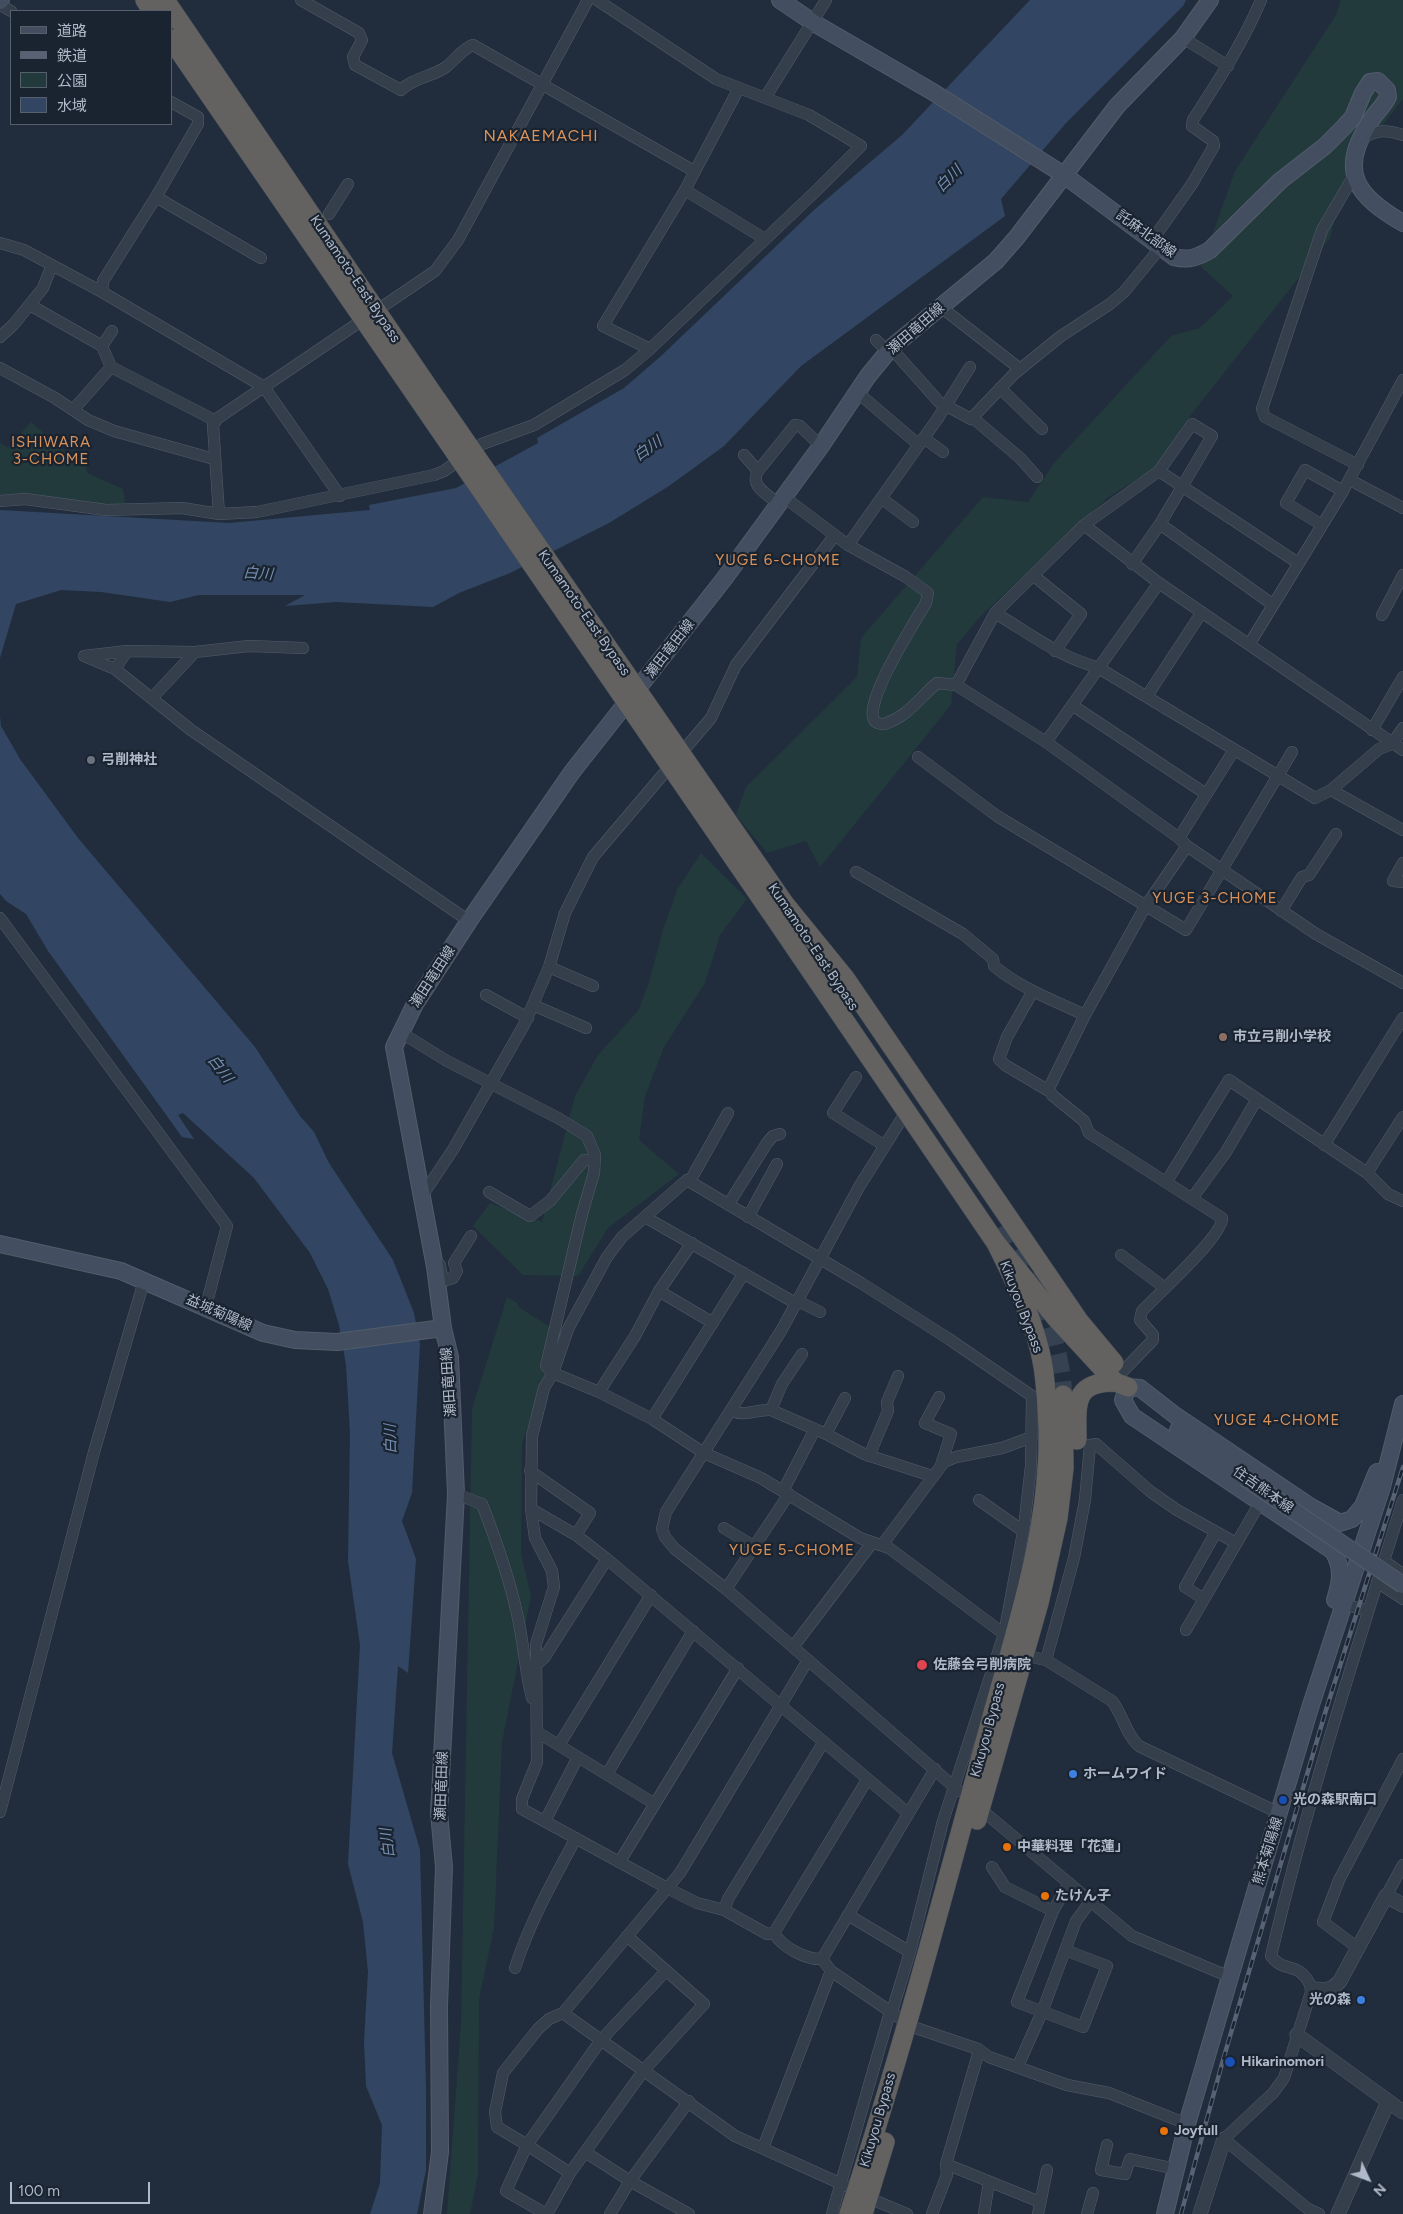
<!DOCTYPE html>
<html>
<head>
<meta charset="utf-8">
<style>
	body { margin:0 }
	#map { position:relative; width:1403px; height:2214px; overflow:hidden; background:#212d3c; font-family:Figtree,"Noto Sans JP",sans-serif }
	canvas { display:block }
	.legend { position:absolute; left:10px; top:10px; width:162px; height:115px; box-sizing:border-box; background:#1a2431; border:1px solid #56606d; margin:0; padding:6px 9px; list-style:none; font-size:15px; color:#b0b9c8 }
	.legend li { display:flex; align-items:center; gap:10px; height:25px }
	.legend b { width:25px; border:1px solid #56606d }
	.north { position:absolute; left:1343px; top:2154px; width:50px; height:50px; -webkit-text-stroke:4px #1a2431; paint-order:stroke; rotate:133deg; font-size:14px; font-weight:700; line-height:20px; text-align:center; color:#b0b9c8 }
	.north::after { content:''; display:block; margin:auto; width:18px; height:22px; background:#b0b9c8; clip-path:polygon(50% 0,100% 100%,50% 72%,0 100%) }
	.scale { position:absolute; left:10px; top:2182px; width:140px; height:22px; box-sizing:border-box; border:2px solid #b0b9c8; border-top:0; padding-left:6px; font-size:15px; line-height:18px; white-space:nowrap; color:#b0b9c8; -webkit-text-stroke:4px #1a2431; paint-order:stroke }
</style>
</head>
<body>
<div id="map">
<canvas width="1403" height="2214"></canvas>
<ul class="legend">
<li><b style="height:6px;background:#434e60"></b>道路</li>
<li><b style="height:6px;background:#576374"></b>鉄道</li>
<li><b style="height:14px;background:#233a3d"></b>公園</li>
<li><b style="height:14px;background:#324663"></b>水域</li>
</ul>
<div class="north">N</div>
<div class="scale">100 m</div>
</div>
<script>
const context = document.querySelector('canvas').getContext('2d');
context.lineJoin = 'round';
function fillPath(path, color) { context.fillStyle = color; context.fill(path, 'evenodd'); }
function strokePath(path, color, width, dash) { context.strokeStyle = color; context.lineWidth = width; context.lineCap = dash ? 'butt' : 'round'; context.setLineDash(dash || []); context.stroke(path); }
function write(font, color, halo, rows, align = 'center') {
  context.font = font + ' Figtree,"Noto Sans JP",sans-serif'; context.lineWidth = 4.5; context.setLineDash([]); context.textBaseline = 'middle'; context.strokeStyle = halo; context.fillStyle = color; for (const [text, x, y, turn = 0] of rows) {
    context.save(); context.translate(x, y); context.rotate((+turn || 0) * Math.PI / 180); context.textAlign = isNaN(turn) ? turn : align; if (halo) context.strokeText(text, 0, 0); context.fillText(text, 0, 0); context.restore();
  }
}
fillPath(new Path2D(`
	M1341 0H1403V99L1347 170 1330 238 1183 425 1155 468 1107 498 979 618 957 644 951 705 820 867 806 841 767 853 736 815 746 787 857 677 861 638 983 497 1028 502 1054 463 1171 336 1200 328 1233 296 1201 267 1235 171 1336 15Z
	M31 422 73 459 86 457 87 473 123 489 125 503 104 506 0 498V442L8 448Z
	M701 853 747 899 720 935 705 983 664 1047 645 1096 639 1140 679 1174 608 1228 578 1276 523 1275 473 1226 490 1203 542 1222 575 1096 598 1055 638 1011 649 982 663 930 677 890Z
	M507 1297 517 1303 520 1308 560 1333 522 1444 521 1554 531 1596 502 1742 494 1928 479 1999 478 2175 470 2214H447L461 2024 472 1409Z`), '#233a3d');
fillPath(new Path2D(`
	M1030 0H1186L1183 6 1066 123 1001 199 1005 216 801 366 724 446 669 486 609 523 510 573 459 593 433 607 336 602 285 606 305 595H199L170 602 101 592 61 590 16 604 0 658V510L229 523 370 510 369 505 456 488 538 443 537 438 624 388 661 356 814 210 902 135Z
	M0 716 1 726 20 759 78 838 255 1047 300 1116 314 1132 329 1163 393 1260 414 1313 420 1344 412 1493 402 1521 416 1559 408 1673 398 1666 392 1753 420 1850 426 2089V2170L417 2214H370L380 2183 382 2125 366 2086 364 2042 368 1972 363 1922 348 1864 360 1645 348 1561 350 1433 346 1365 339 1325 328 1289 310 1253 254 1178 183 1113 178 1115 194 1139 182 1137 48 951 26 914 6 901 0 894Z`), '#324663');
strokePath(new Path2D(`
	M1002 1226C1033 1278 1059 1334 1063 1395`), '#364251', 19, [19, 9]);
const minor = new Path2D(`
	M301 0 359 33 362 40 353 57 355 65 401 90C414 77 432 77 446 67 456 59 462 49 473 45L694 171
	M597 0 716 79 809 115 861 146 818 189 650 349
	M0 5 11 11
	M1183 38 1228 66
	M765 98 826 0
	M1360 139C1378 130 1384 129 1403 135
	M1353 177 1322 230 1262 409 1265 417 1358 465
	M685 190 760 236
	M156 197 261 258
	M329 214 348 184
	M1153 239 1192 184 1214 146 1213 141 1192 126 1193 120C1218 81 1243 43 1261 0
	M0 243 24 250 102 292 264 387 340 496
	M102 292 103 281 156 197 198 124V117L171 102
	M30 305 102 346
	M941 307 1020 369
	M0 337 14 324 43 288 52 265
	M876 340 888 352
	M891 348 939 402 971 419 1014 374 1061 336 1110 304 1124 292 1161 247
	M111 367 102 346 112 331
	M0 368 55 398 88 420 114 431 214 459
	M1000 388 1042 429
	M857 392 919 445
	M73 410 111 367 216 421
	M973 418 1020 458 1037 477
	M924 438 943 452
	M744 455 758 471
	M1159 471 1298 563
	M1350 480 1403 508
	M784 497 848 545 906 577 928 593 926 603C917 618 858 710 876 722 879 724 884 725 887 723 909 715 920 697 937 683L956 685
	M881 498 913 522
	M0 501 25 499 106 510 182 508 219 514 257 512 434 475 444 471 482 444 534 425 625 370 650 349 603 326 685 190 739 88
	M779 504C768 495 749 486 758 471L795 425 800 426 821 446
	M219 514 213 425 218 418 435 271 458 240 588 0
	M1084 525 1159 583 1403 750
	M1322 525 1286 503 1305 470 1343 491
	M848 545 938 418 970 367
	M1132 564 1160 524
	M1034 576 1081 614 1055 651
	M1272 604 1160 524 1212 436 1192 424 1159 471 1084 525 995 613 956 685 1046 742 1179 838 1187 846 1316 934 1403 983
	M995 613C1029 633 1059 657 1097 667L1315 798 1331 790 1379 749 1392 744 1403 728
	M1382 615 1403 575
	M1250 643 1343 491 1403 380
	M127 651 115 669 84 656 127 651 195 652 249 646 303 648
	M115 669 191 730 469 921
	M1147 696 1202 612
	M152 698 195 652
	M1072 705 1206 794
	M1372 730 1403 677
	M1046 742 1159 583
	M918 757 997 816 1186 930 1292 752
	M1331 790 1403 830
	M1179 838 1234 750
	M1403 863 1393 881 1403 882
	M856 872 963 934 993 959 994 966C1020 988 1055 1001 1085 1015
	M1281 911 1302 877 1309 875 1336 834
	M0 918 227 1226 206 1306
	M549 967 593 986
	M1033 991 1007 1037 999 1059 1005 1065 1049 1091
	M486 995 528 1018
	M533 1005 586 1028
	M400 1032 447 1061 558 1118 587 1136 595 1155 594 1173 582 1214 546 1366 553 1373 599 1392 652 1419 704 1453 761 1478 860 1538 889 1548 1004 1634
	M856 1077 833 1113 885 1146
	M906 1112 859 1187 781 1331 666 1512 662 1529 665 1537 675 1549 726 1589 959 1791
	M1324 1145 1403 1018
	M1367 1173 1403 1117
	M690 1181 728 1113
	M1167 1181 1229 1080 1367 1173 1388 1194 1403 1201
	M489 1192 530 1216 550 1201 584 1160H595
	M422 1196 454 1148 525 1023 549 967 565 913 593 857 711 718 736 665 835 535
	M1193 1197 1226 1152 1257 1099
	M728 1205 767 1143 773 1136 780 1134
	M645 1217 797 1304
	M748 1217 777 1164
	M1121 1255 1165 1288
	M440 1265 442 1277 446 1280 453 1278 457 1271 454 1263 471 1236
	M659 1291 713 1323
	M798 1301 820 1312
	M1123 1371 1153 1340V1335L1140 1320 1142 1311C1156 1296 1224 1235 1222 1218L1089 1133 1084 1121 1052 1095 1049 1088 1085 1015 1145 907 1187 846
	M599 1392 635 1336 659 1291 692 1243
	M939 1397 925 1423 951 1434 941 1465
	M771 1410 782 1384 802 1354
	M732 1411C746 1417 756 1409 771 1410L826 1434 864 1454 932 1476
	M652 1419 744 1273
	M826 1434 845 1398
	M869 1456 888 1411 887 1402 898 1376
	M530 1471 590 1513 576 1535
	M783 1491 815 1429
	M456 1494 482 1504C496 1540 510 1580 518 1618 524 1645 525 1672 532 1698
	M979 1500 1023 1531
	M531 1509 576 1535 607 1559 908 1813
	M724 1528 755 1547
	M882 1545 944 1462 956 1457 1002 1448 1032 1437
	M1384 1561 1403 1574
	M1377 1582 1403 1599
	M726 1589 789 1494
	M1204 1599 1185 1587 1216 1532
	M1344 1604 1368 1611
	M1186 1630 1261 1501
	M793 1647 872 1543
	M1032 1657 1046 1660 1112 1701C1123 1715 1126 1735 1139 1746L1279 1813
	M1046 1660 1074 1558 1085 1500 1090 1445 1096 1444 1151 1492 1177 1510 1236 1543
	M536 1665 544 1658 607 1559
	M537 1732 655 1804
	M559 1745 651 1595
	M607 1774 693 1631
	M977 1806 1132 1936 1230 1977
	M0 1812 94 1452 144 1281
	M545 1821 578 1757
	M620 1861 738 1668
	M992 1867 1005 1887 1053 1911
	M1386 1896 1403 1865
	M724 1910 728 1899 823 1743
	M848 1915 910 1952
	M774 1933C782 1947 806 1960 822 1959L831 1971 913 2027 978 2049 989 2057 1067 2085 1109 2093 1187 2124
	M1358 1948 1323 1922 1339 1880 1403 1759
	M1065 1950 1107 1966 1083 2027 1017 2002 1053 1911 1069 1883
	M822 1959 935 1769
	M515 1968C530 1921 553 1881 576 1838
	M563 2013 735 2136 846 2186
	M1018 2066 1042 2012 1076 1921 1090 1902
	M1107 2145 1101 2170 1125 2174 1130 2159 1176 2169
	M763 2148 831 1971
	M585 2152 630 2181 689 2214
	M946 2164 1040 2202
	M570 2173 527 2145 601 2040 666 1971
	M864 2196 907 2214
	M546 2214 506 2191 527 2145 497 2127 495 2112 503 2073 538 2029 549 2019 563 2013 680 1873 808 1660
	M547 2214 570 2173 644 2070 704 2004 627 1936
	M610 2214 630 2181 689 2101
	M832 2214 890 2012 894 2005 910 1952 943 1821 1004 1634 1024 1527 1031 1466 1032 1396 949 1339 861 1283 687 1180 622 1237 607 1257 568 1329 553 1373 544 1388 532 1436 531 1509 535 1538 552 1571 554 1587 536 1644 537 1762 522 1799V1809L667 1888 697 1903 724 1910 767 1934 774 1933 867 1780
	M932 2214 947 2175 946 2164 979 2051
	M984 2214 989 2182
	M1038 2214 1047 2170
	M1087 2214 1093 2193
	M1319 2214 1308 2209 1224 2139 1273 2093 1284 2078 1312 1989C1300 1959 1285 1975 1271 1956 1307 1802 1356 1651 1403 1500`);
const tertiary = new Path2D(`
	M1312 1989C1324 1990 1332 1991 1340 1981L1386 1896 1403 1905
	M1297 2035 1403 2112
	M1200 2214 1224 2139
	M1338 2214 1388 2102`);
const secondary = new Path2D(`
	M780 0 814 23 933 92 1064 175 1174 257C1189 261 1198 257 1210 250L1280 181 1325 146 1343 128 1353 117 1363 93 1370 82 1378 81 1387 90 1388 97C1383 107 1374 114 1368 125 1338 173 1358 197 1403 223
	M0 1 1 0
	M0 1244 121 1271 263 1333 295 1340 337 1342 443 1328
	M1128 1387 1123 1400 1132 1416 1333 1551C1343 1568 1341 1581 1335 1600
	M1128 1387 1140 1388 1176 1416 1311 1507 1340 1523 1352 1519 1363 1506 1377 1472
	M1178 1430 1245 1478
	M432 2214 440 2152 439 2006 444 1867 439 1813 456 1494 450 1357 443 1328 435 1267 394 1047 415 1004 469 921 572 772 724 579 821 446 868 376 891 348 996 261 1017 237 1117 106 1183 38 1210 0
	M1165 2214 1187 2124 1230 1977 1310 1708 1382 1487 1403 1404`);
const trunk = new Path2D(`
	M145 0 152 11
	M165 0 437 400
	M171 39C256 161 340 284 424 407
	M784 903 845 978 1079 1321 1114 1363
	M770 911 996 1243 1056 1318 1115 1382 1128 1387
	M1077 1440C1077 1405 1072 1382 1115 1382
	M977 1820 1039 1603 1058 1518 1064 1468 1063 1395
	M849 2214C900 2057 943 1897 986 1738 1013 1636 1051 1533 1048 1426 1047 1406 1046 1385 1043 1366 1036 1324 1015 1281 996 1243
	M863 2214 885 2142`);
strokePath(minor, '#535c6a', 12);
strokePath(tertiary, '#535c6a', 15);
strokePath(secondary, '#535c6a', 18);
strokePath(trunk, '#404957', 20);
strokePath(minor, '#353f4c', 11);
strokePath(tertiary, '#353f4c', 14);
strokePath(secondary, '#434e60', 16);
strokePath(trunk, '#636260', 19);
const rail = new Path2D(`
	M1181 2214 1223 2060 1326 1710 1403 1467`);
strokePath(rail, '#576374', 4.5);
strokePath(rail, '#1a2431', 2.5, [8]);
const secondaryBridge = new Path2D(`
	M1245 1478 1403 1585`);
const trunkBridge = new Path2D(`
	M437 400 784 903
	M424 407 770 911`);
strokePath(secondaryBridge, '#535c6a', 18, []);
strokePath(trunkBridge, '#404957', 20, []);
strokePath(secondaryBridge, '#434e60', 16);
strokePath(trunkBridge, '#636260', 19);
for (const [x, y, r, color] of [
	[91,760,5,"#6b7280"],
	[1223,1037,5,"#8d6e63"],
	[922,1665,6,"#e0444e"],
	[1073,1774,5,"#3f7fe0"],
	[1283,1800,5,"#1a4fb4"],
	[1007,1847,5,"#e8710a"],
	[1045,1896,5,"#e8710a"],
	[1361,2000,5,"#3f7fe0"],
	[1230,2062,6,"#1a4fb4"],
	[1164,2131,5,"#e8710a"]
]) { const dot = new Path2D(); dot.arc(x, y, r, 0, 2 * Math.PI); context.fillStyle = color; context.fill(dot); strokePath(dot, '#1a2431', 2); }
write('14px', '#b0b9c8', '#1a2431', [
	["託麻北部線",1146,234,36],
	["Kumamoto-East Bypass",355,279,56],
	["瀬田竜田線",916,329,-41],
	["Kumamoto-East Bypass",584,613,55],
	["瀬田竜田線",670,649,-52],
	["Kumamoto-East Bypass",813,947,56],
	["瀬田竜田線",433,977,-57],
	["Kikuyou Bypass",1021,1307,69],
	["益城菊陽線",219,1313,24],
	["瀬田竜田線",449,1382,-94],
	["住吉熊本線",1263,1490,35],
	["Kikuyou Bypass",988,1730,-75],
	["瀬田竜田線",442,1786,-88],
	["熊本菊陽線",1268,1851,-73],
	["Kikuyou Bypass",878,2120,-74]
]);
write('bold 14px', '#b0b9c8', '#1a2431', [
	["弓削神社",101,760],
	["市立弓削小学校",1233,1037],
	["佐藤会弓削病院",933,1665],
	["ホームワイド",1083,1774],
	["光の森駅南口",1293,1800],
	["中華料理「花蓮」",1017,1847],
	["たけん子",1055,1896],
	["光の森",1351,2000,"right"],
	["Hikarinomori",1241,2062],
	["Joyfull",1174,2131]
], 'left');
write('italic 15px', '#768fb2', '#1a2431', [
	["白川",949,179,-45],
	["白川",648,449,-35],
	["白川",258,574,4],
	["白川",220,1069,52],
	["白川",391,1439,-91],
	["白川",388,1843,-97]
]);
context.letterSpacing = '1px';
write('15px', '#da925a', '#1a2431', [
	["ISHIWARA",51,443],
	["3-CHOME",51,460],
	["YUGE 6-CHOME",778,561],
	["YUGE 3-CHOME",1215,899],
	["YUGE 4-CHOME",1277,1421],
	["YUGE 5-CHOME",792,1551]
]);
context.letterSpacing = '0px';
context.letterSpacing = '1px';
write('16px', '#da925a', '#1a2431', [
	["NAKAEMACHI",541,136]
]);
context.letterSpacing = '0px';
</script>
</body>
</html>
